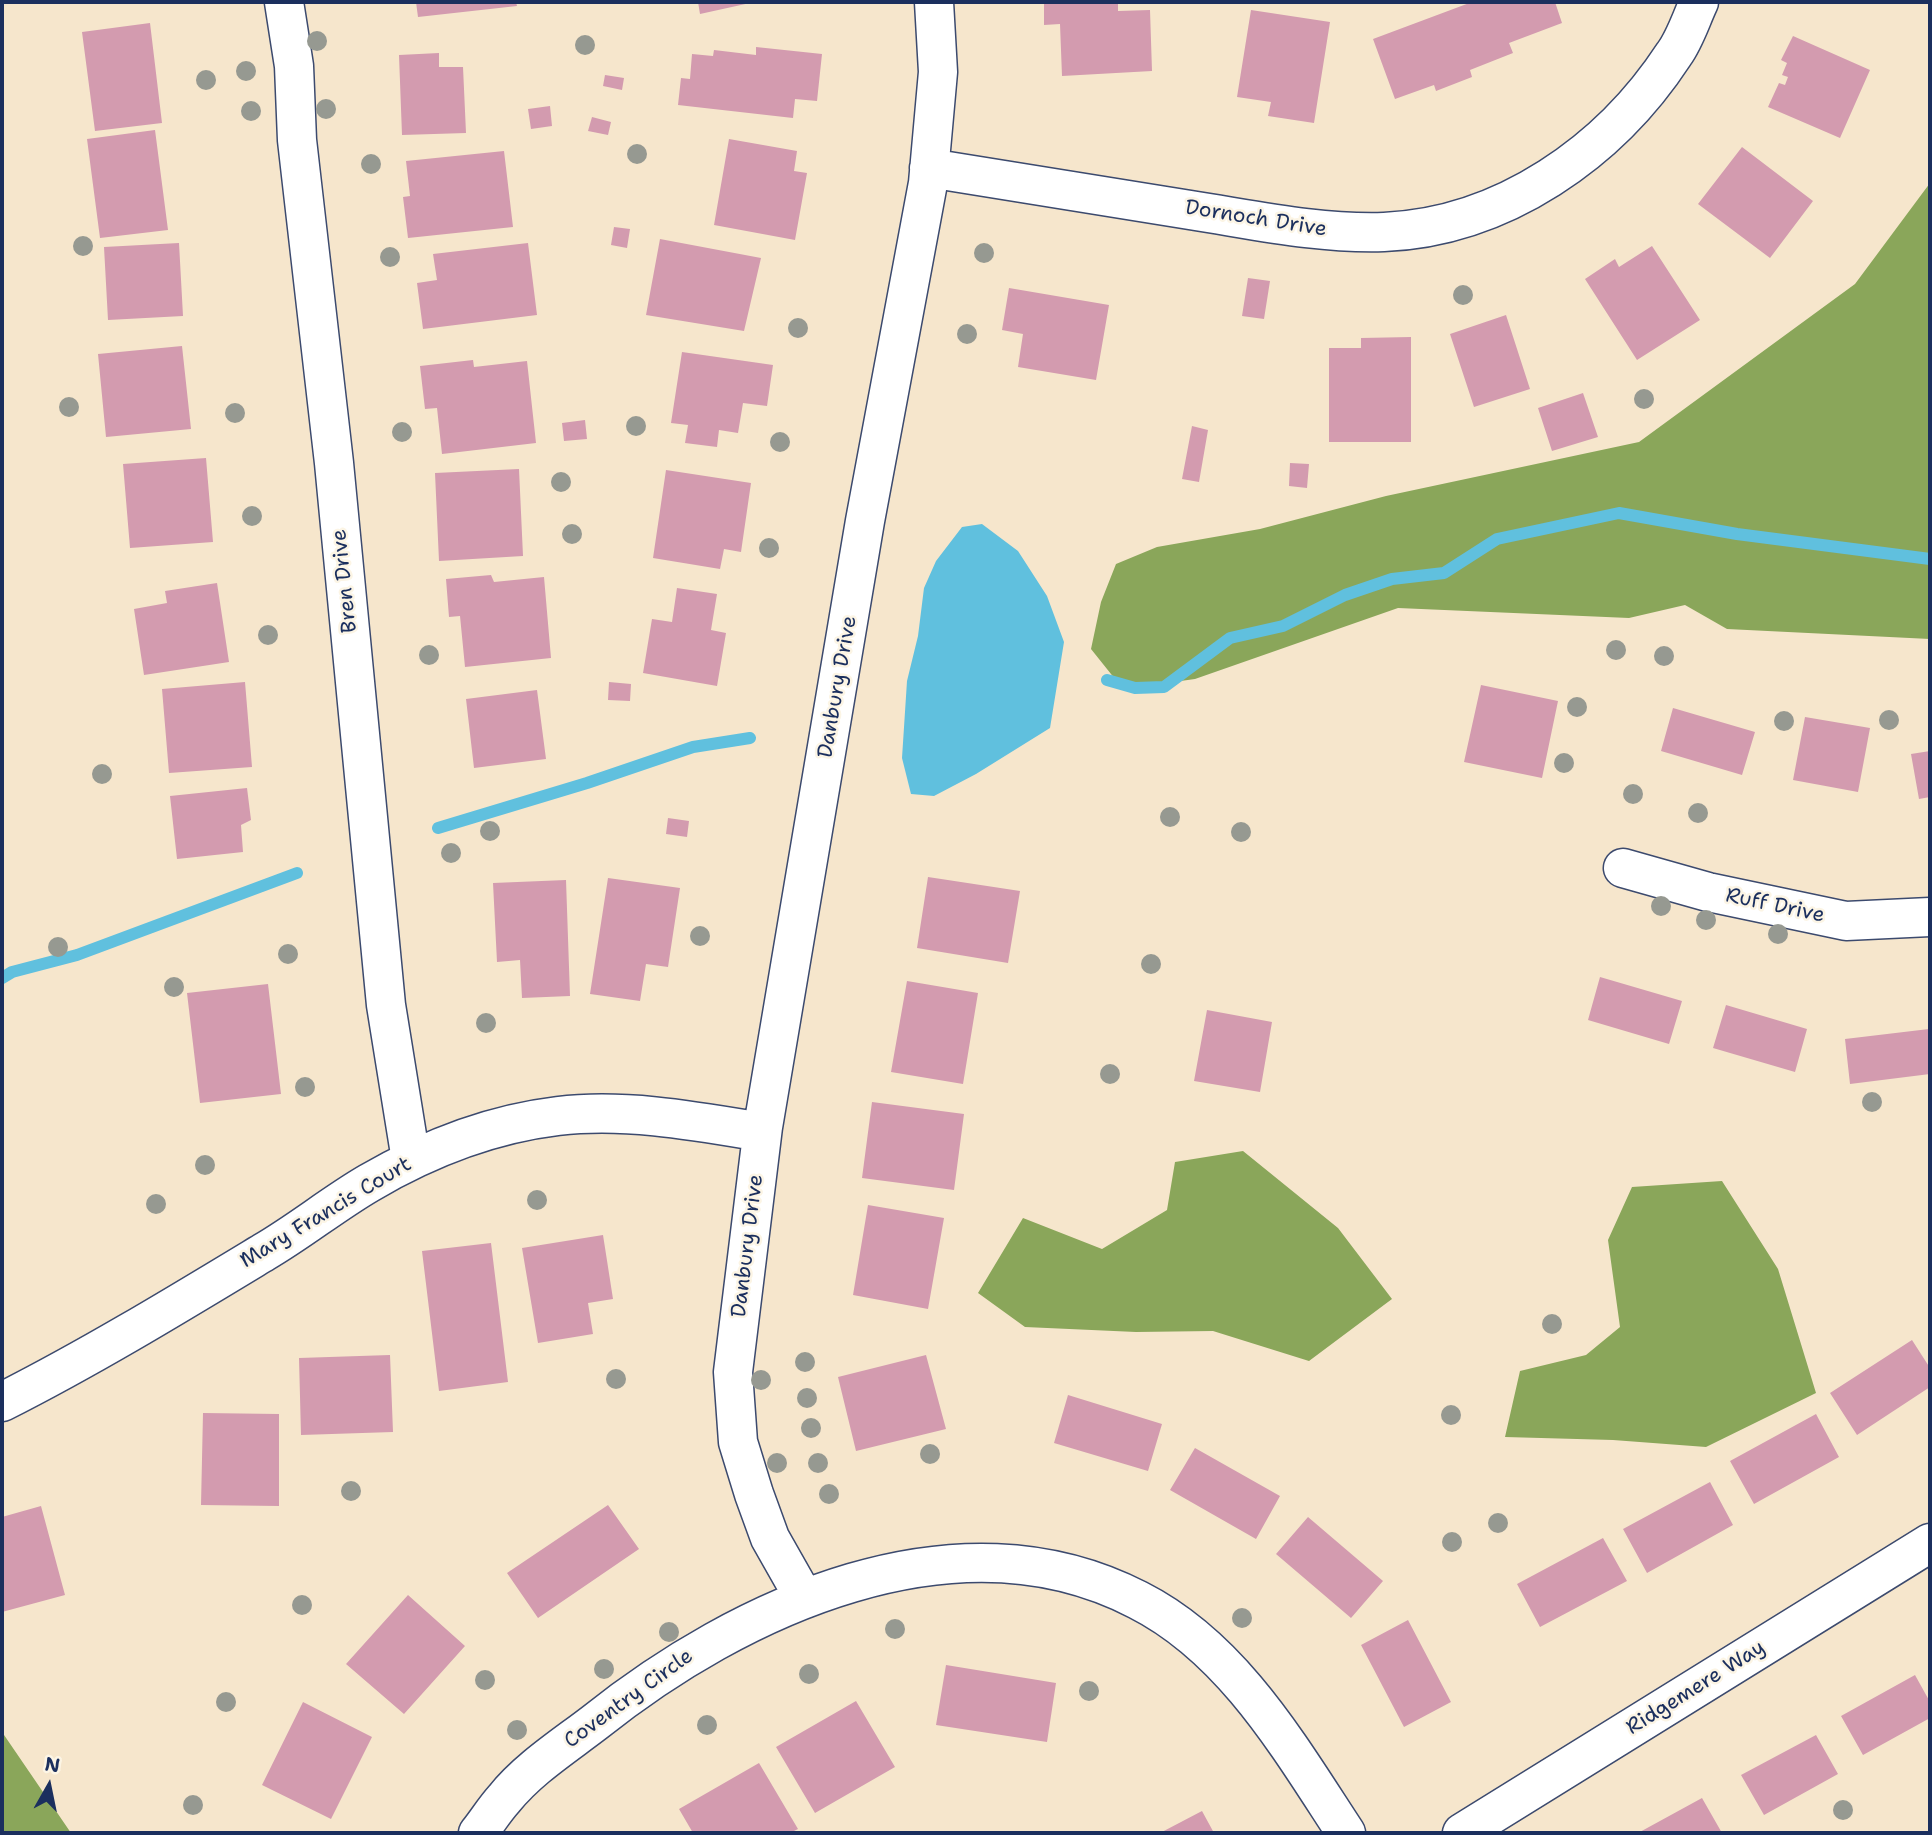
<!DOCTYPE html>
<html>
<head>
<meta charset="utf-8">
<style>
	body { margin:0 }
	#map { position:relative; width:1932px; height:1835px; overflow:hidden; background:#f6e6cc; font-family:"Shantell Sans",sans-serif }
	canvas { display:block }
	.frame { position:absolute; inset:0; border:4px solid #1b2f5e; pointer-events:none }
	.north { position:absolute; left:14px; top:1751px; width:70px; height:70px; -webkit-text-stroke:5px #fcf5e5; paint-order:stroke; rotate:9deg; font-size:19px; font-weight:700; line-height:28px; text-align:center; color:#1b2f5e }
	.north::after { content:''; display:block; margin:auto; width:24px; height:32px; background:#1b2f5e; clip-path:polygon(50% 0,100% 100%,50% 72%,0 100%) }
</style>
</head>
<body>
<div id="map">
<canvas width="1932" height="1835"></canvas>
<div class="frame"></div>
<div class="north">N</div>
</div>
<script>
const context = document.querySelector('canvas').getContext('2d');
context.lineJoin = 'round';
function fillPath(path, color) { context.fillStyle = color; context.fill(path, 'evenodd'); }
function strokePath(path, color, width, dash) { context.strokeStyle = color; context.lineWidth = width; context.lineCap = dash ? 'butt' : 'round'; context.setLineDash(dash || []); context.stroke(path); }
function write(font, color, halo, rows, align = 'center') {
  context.font = font + ' "Shantell Sans",sans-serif'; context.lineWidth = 5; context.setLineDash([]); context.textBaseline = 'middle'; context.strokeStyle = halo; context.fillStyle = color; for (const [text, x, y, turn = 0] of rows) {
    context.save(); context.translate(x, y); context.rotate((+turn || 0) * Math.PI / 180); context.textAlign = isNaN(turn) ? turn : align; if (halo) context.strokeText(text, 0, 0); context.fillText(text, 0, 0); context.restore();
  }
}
fillPath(new Path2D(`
	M1930 183V639L1727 629 1685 605 1629 618 1398 608 1195 679 1123 689 1091 649 1101 602 1116 564 1157 547 1260 529 1386 496 1639 442 1855 284Z
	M1243 1151 1338 1228 1392 1299 1309 1361 1213 1331 1136 1332 1025 1327 978 1293 1023 1218 1102 1249 1167 1210 1175 1162Z
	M1722 1181 1778 1269 1816 1393 1706 1447 1613 1440 1505 1437 1520 1371 1586 1355 1620 1327 1608 1240 1632 1187Z
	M2 1732 71 1833H2Z`), '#8aa65a');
fillPath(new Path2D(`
	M982 524 1018 551 1047 596 1064 642 1050 728 976 774 934 796 911 794 902 758 907 681 918 636 924 588 936 561 962 527Z`), '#60c0de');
strokePath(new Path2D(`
	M1107 680 1135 688 1164 687 1230 638 1283 626 1345 595 1392 579 1444 573 1497 539 1619 513 1737 534 1930 559
	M438 828 587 783 693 747 750 738
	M2 978 12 972 77 955 297 873`), '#60c0de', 12);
fillPath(new Path2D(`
	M416 2H516L517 6 418 17Z
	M698 2H750V3L700 14Z
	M1044 2H1118V11L1150 10 1152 71 1062 76 1060 24 1044 25Z
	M1472 2H1555L1562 23 1509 43 1513 53 1470 70 1472 77 1436 91 1434 85 1395 99 1373 39Z
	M1251 10 1330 22 1314 123 1268 116 1271 102 1237 97Z
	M150 23 162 123 95 131 82 32Z
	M1793 36 1870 70 1840 138 1768 107 1779 83 1785 85 1788 77 1782 75 1787 63 1781 60Z
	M756 47 822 54 817 101 795 99 793 118 678 105 681 78 690 79 692 54 713 56 714 50 756 55Z
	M439 53V67H463L466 133 402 135 399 55Z
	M605 75 624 78 622 90 603 86Z
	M550 106 552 126 531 129 528 109Z
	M592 117 611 122 608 135 588 131Z
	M155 130 168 230 100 238 87 139Z
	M729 139 797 151 794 171 807 173 795 240 714 225Z
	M1742 147 1813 201 1770 258 1698 204Z
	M504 151 513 227 408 238 403 197 410 196 406 161Z
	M614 227 630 229 627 248 611 245Z
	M660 239 761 258 744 331 646 315Z
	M179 243 183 316 108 320 104 247Z
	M528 243 537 315 423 329 417 283 437 280 433 254Z
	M1652 246 1700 320 1637 360 1585 279 1615 259 1619 267Z
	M1248 278 1270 281 1264 319 1242 316Z
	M1009 288 1109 305 1096 380 1018 367 1023 334 1002 330Z
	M1506 315 1530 389 1474 407 1450 334Z
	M1411 337V442H1329V348H1361V338Z
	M182 346 191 429 106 437 98 354Z
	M682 352 773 365 767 406 743 403 738 433 719 430 717 447 685 443 688 425 671 423Z
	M473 360 474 367 527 361 536 443 442 454 437 408 425 409 420 366Z
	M1583 393 1598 437 1552 451 1538 408Z
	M585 420 587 439 564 441 562 423Z
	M1192 426 1208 430 1199 482 1182 479Z
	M206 458 213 542 130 548 123 464Z
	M1290 463 1309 464 1307 488 1289 486Z
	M519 469 523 556 439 561 435 473Z
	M666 470 751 483 741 552 724 549 720 569 653 558Z
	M491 575 494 582 544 577 551 658 465 667 460 616 449 617 446 579Z
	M217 583 229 662 144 675 134 609 167 603 165 591Z
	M677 588 717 594 711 630 726 633 717 686 643 673 652 619 672 622Z
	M245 682 252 767 169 773 162 689Z
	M609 682 631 684 630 701 608 700Z
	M1481 685 1558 701 1542 778 1464 762Z
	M537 690 546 759 474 768 466 699Z
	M1673 708 1755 732 1742 775 1661 751Z
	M1805 717 1870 728 1858 792 1793 780Z
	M1930 751V797L1919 799 1911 754Z
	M247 788 251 820 241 825 243 852 177 859 170 796Z
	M668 818 689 821 687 837 666 834Z
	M928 877 1020 891 1008 963 917 948Z
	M608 878 680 888 668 967 646 964 640 1001 590 994Z
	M566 880 570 996 522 998 520 960 497 962 493 883Z
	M1600 977 1682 1001 1669 1044 1588 1020Z
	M907 981 978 993 963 1084 891 1072Z
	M268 984 281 1094 200 1103 187 993Z
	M1726 1005 1807 1029 1795 1072 1713 1048Z
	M1207 1010 1272 1022 1260 1092 1194 1081Z
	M1929 1029 1930 1074 1850 1084 1845 1039Z
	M872 1102 964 1114 954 1190 862 1178Z
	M868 1205 944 1218 928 1309 853 1295Z
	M603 1235 613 1299 588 1303 593 1334 538 1343 522 1248Z
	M491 1243 508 1382 439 1391 422 1251Z
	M1912 1340 1930 1368V1387L1857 1435 1830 1393Z
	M390 1355 393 1432 301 1435 299 1358Z
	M926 1355 946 1429 856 1451 838 1377Z
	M1068 1395 1162 1424 1148 1471 1054 1443Z
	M203 1413 279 1414V1506L201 1505Z
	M1816 1414 1839 1457 1754 1504 1730 1461Z
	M1195 1448 1280 1496 1256 1539 1170 1490Z
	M1710 1482 1733 1525 1647 1573 1623 1529Z
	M608 1505 639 1549 538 1618 507 1573Z
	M41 1506 65 1595 2 1612V1517Z
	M1308 1517 1383 1581 1351 1618 1276 1554Z
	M1603 1538 1627 1581 1540 1627 1517 1584Z
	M408 1595 465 1646 404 1714 346 1664Z
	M1408 1620 1451 1702 1404 1727 1361 1645Z
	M946 1665 1056 1683 1047 1742 936 1725Z
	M1915 1675 1930 1702V1718L1863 1755 1841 1716Z
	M856 1701 895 1767 815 1813 776 1747Z
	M303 1702 372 1737 331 1819 262 1785Z
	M1816 1735 1838 1774 1764 1815 1741 1775Z
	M759 1763 798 1829 790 1833H693L679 1809Z
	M1702 1798 1722 1833H1638Z
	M1202 1811 1214 1833H1160Z`), '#d39baf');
const minor = new Path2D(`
	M284 2 294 66 297 140 334 463 386 1005 411 1160
	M929 168C1016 182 1103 196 1190 210 1255 220 1317 234 1384 232 1503 227 1610 152 1674 54 1685 39 1691 19 1699 2
	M1623 868 1708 892 1846 921 1930 917
	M2 1402C91 1357 178 1304 264 1252 300 1231 333 1204 369 1183 427 1149 491 1124 558 1116 625 1108 696 1121 762 1132
	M804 1598 770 1538 754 1494 738 1442 733 1372 763 1127 865 521 928 183 938 72 934 2
	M478 1833C487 1822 494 1810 504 1799 528 1769 564 1746 594 1723 739 1607 956 1506 1138 1600 1233 1648 1290 1748 1346 1833
	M1462 1833 1930 1543`);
strokePath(minor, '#3c4a6e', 41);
strokePath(minor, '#fff', 38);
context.fillStyle = '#969991';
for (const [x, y] of [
	[317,41],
	[585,45],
	[246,71],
	[206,80],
	[326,109],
	[251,111],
	[637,154],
	[371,164],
	[83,246],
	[984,253],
	[390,257],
	[1463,295],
	[798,328],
	[967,334],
	[1644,399],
	[69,407],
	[235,413],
	[636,426],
	[402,432],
	[780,442],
	[561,482],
	[252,516],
	[572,534],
	[769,548],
	[268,635],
	[1616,650],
	[429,655],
	[1664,656],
	[1577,707],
	[1889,720],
	[1784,721],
	[1564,763],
	[102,774],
	[1633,794],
	[1698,813],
	[1170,817],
	[490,831],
	[1241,832],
	[451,853],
	[1661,906],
	[1706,920],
	[1778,934],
	[700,936],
	[58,947],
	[288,954],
	[1151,964],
	[174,987],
	[486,1023],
	[1110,1074],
	[305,1087],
	[1872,1102],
	[205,1165],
	[537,1200],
	[156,1204],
	[1552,1324],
	[805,1362],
	[616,1379],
	[761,1380],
	[807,1398],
	[1451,1415],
	[811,1428],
	[930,1454],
	[777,1463],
	[818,1463],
	[351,1491],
	[829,1494],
	[1498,1523],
	[1452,1542],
	[302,1605],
	[1242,1618],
	[895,1629],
	[669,1632],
	[604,1669],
	[809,1674],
	[485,1680],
	[1089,1691],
	[226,1702],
	[707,1725],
	[517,1730],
	[193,1805],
	[1843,1810]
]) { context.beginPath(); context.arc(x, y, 10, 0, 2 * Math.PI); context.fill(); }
write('21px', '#1b2f5e', '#fcf5e5', [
	["Dornoch Drive",1256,219,9],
	["Bren Drive",345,581,-96],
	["Danbury Drive",838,687,-80],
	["Ruff Drive",1775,906,12],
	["Mary Francis Court",326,1213,-31],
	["Danbury Drive",748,1246,-83],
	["Ridgemere Way",1696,1688,-32],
	["Coventry Circle",629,1699,-36]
]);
</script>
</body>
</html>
